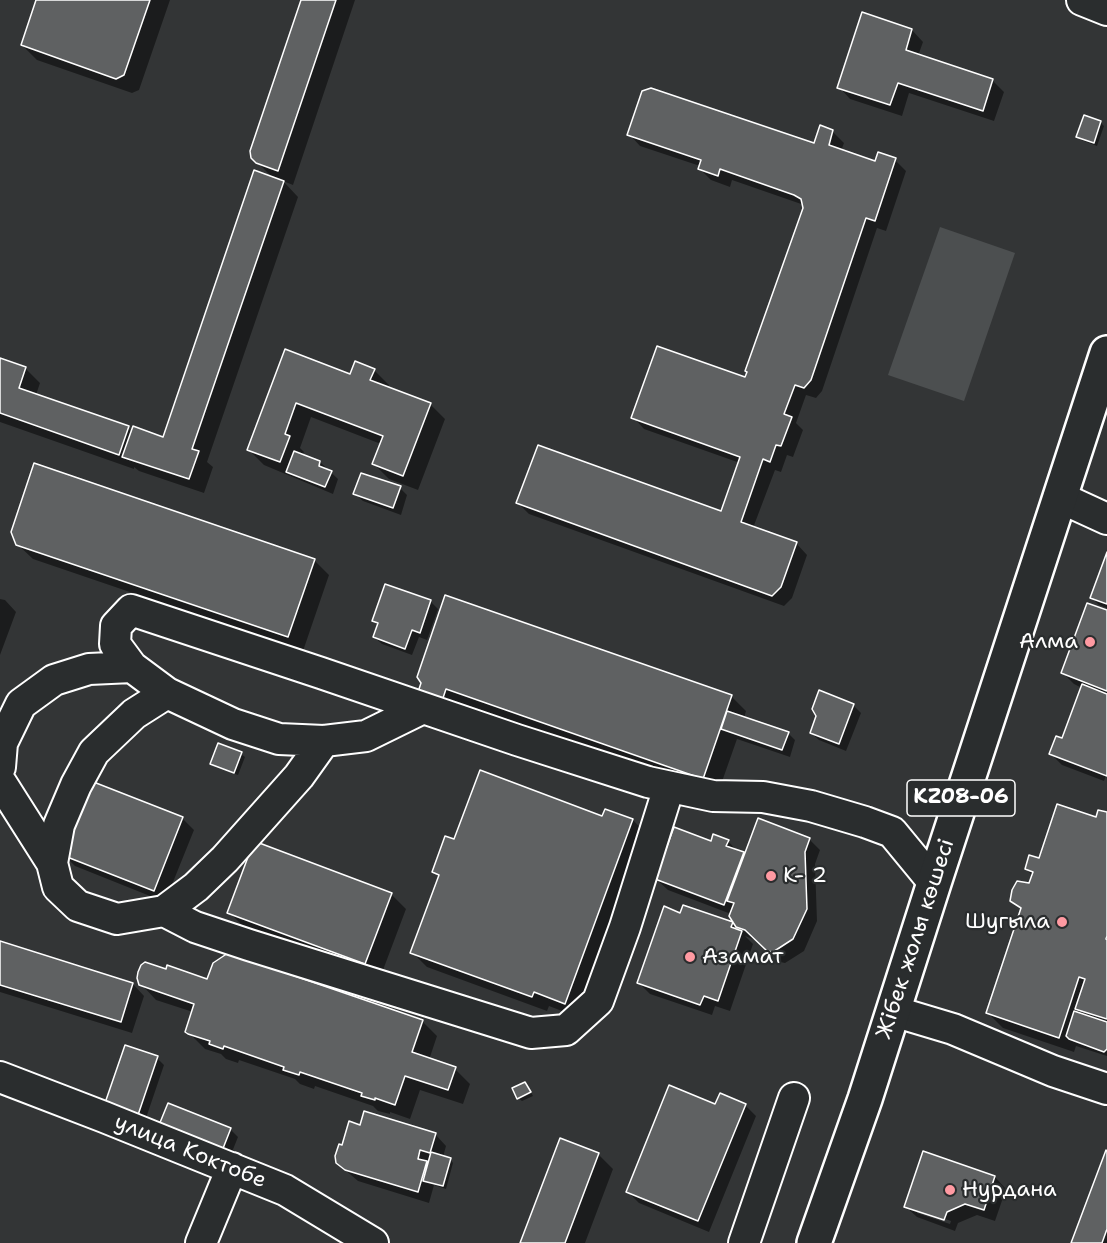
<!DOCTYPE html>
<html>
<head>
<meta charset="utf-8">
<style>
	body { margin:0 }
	canvas { display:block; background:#333536 }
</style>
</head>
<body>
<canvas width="1107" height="1243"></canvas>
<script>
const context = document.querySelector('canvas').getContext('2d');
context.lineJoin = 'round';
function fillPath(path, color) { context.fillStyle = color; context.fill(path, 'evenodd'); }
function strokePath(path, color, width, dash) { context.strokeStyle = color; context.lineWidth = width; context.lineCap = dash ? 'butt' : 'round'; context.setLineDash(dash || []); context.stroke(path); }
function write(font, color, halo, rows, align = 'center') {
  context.font = font + ' "Shantell Sans",sans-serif'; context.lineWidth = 4.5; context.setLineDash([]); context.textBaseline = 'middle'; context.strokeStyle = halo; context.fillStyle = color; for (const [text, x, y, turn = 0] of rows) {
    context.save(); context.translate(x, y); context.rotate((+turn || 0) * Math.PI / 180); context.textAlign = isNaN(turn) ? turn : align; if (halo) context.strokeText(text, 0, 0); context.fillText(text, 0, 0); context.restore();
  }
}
fillPath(new Path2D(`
	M940 227 1015 253 964 401 888 375Z`), '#4c4f50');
fillPath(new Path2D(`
	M38 0H170L139 90 132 93 37 60 22 45Z
	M302 0H355L293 185 283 181 298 197 207 462 213 467 204 493 139 471 134 467V469L0 422V362L25 368 40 383 36 395 128 428 132 432 164 438 273 178 257 162Z
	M863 14 912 30 923 42 918 56 993 81 1004 92 994 121 909 93 902 116 850 99 839 87Z
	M1085 117 1101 123 1104 126 1097 146 1081 140 1078 137Z
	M833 132 844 143 841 151 876 163 895 160 906 171 886 231 877 228 822 391 816 398 806 395 796 423 803 430 793 457 787 455 781 472 775 470 753 528 796 543 807 555 792 598 784 606 529 514 518 503 722 513 740 463 644 429 633 417 746 379 805 208 804 205 732 180 730 187 711 180 700 169V166L640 146 629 134 815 144Z
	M286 351 351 376 374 370 389 385 387 388 430 404 445 419 418 490 389 479 374 464 381 444 311 417 300 448 304 452 302 456 320 462 338 479 333 494 264 465 249 450Z
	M400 488 407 495 401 515 363 501 355 494Z
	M17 544 314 560 329 575 303 651 33 559Z
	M1107 556V608L1099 605 1092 598Z
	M0 599 5 600 16 612 0 655Z
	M430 601 438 609 427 640 419 637 412 655 382 644 374 637 378 625 374 621Z
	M1107 612V773L1104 781 1062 765 1051 754 1063 740 1082 688 1074 684 1063 673Z
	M423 683 731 696 746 711 744 718 788 733 795 740 790 757 737 739 718 793 461 703 457 715Z
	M853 705 861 713 846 751 819 740 811 733 818 715Z
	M241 754 245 757 238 775 215 767 212 763Z
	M606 811 633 820 647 835 580 1018 549 1006 547 1011 427 967 412 952 440 878 434 872 455 841 603 818Z
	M1107 814V1056L1076 1046 1074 1052 1003 1028 988 1013 1022 910 1012 900 1030 884 1033 876 1026 869 1097 819Z
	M182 818 194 830 165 902 75 866 64 855Z
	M809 839 820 850 815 864 817 921 804 951 785 963 780 962 758 941 745 936 753 944 730 1011 715 1006 712 1015 650 994 639 983 681 914 684 907 732 924 738 929 739 928 731 914 668 890 656 879 712 843 728 841 738 852 745 856Z
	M391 894 406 909 380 978 244 927 229 912Z
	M0 943 133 984 144 996 132 1033 0 992Z
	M208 980 422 1021 437 1036 429 1060 455 1069 470 1084 463 1104 420 1090 410 1119 390 1112V1114L378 1111 373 1106 315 1086 314 1089 300 1084 295 1079 239 1060 238 1063 226 1059 221 1054 205 1049 187 1031 193 1012 156 1000 141 984Z
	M157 1058 164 1065 145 1121 114 1110Z
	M525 1083 528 1087 533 1096 522 1101 518 1098Z
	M745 1105 756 1116 709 1232 639 1203 627 1191 716 1106Z
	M361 1127 435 1134 446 1146 443 1157 450 1159 453 1163 446 1189 434 1185 429 1203 358 1181 337 1163 343 1147Z
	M230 1129 238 1137 230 1157 168 1132Z
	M1107 1152V1243H1072Z
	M923 1153 995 1177 1006 1189 995 1221 977 1215 958 1223 955 1231 917 1217 905 1206ZM917 1209 951 1221 950 1224 917 1213Z
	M598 1154 613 1169 585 1243H522Z`), '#0007');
const building = new Path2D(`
	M36 0H150L124 75 116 79 21 45Z
	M301 0H336L278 171 256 163 251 158 250 151Z
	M862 12 912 29 906 50 993 79 983 111 898 83 890 105 837 88Z
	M651 88 814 143 820 125 833 130 829 145 875 161 878 152 896 158 875 221 866 218 811 380 804 388 795 385 784 414 792 417 781 446 776 445 770 462 763 459 741 522 797 542 781 587 772 596 516 503 538 445 721 511 740 457 631 418 657 346 745 377 747 372 745 371 803 208 801 199 794 195 720 169 718 176 698 169 701 160 627 135 642 91Z
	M1084 115 1101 121 1094 143 1076 137Z
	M254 170 284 181 192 449 199 451 189 479 122 457 133 426 163 437Z
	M285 349 350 374 355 361 375 369 370 380 431 403 403 476 372 464 383 436 296 403 285 434 290 436 280 462 247 450Z
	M0 358 26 367 19 388 129 426 119 455 0 413Z
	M294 451 320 461 319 466 332 471 325 487 286 472Z
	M34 463 315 559 288 637 16 545 11 532Z
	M361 473 401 486 393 508 353 494Z
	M1107 552V604L1090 598Z
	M385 584 431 600 420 633 412 630 405 649 373 637 378 623 372 621Z
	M445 595 732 695 703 779 446 689 442 701 418 692 421 683 417 677Z
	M1087 603 1107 610V691L1061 673Z
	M1082 684 1107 694V776L1049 754 1056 736 1062 738Z
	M819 690 854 704 839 744 810 733 816 716 812 709Z
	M727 711 789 732 782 750 721 729Z
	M218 743 242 752 234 773 210 764Z
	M480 770 602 816 605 809 633 819 565 1004 534 992 532 997 410 953 439 875 432 872 445 836 454 839Z
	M91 781 183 817 154 891 62 855Z
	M1057 804 1096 817 1098 810 1107 812V936L1106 939 1107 940V1019L1075 1009 1085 979 1079 977 1059 1038 986 1013 1021 908 1010 901 1012 890 1017 881 1029 883 1033 872 1025 869 1029 855 1039 858Z
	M758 818 810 838 805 852 807 909 793 939 773 952 767 951 745 930 736 927 729 916 734 903 727 901Z
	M674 827 711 841 713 834 729 840 726 846 744 852 724 905 655 879Z
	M254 841 392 893 365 964 227 913Z
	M683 905 733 922 731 927 742 931 718 1001 704 996 700 1005 637 983 664 906 680 913Z
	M0 941 133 983 121 1022 0 985Z
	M228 953 423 1020 412 1052 456 1067 448 1090 405 1076 395 1105 375 1098V1100L361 1096 362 1093 300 1072 299 1075 283 1070 284 1067 224 1046 223 1049 209 1044 210 1041 188 1034 185 1032 194 1004 139 985 137 978 138 972 141 965 145 962 166 969 167 965 207 979 213 963Z
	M1074 1011 1107 1022V1049L1104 1052 1069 1039 1066 1036Z
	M125 1045 158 1056 138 1115 105 1103Z
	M525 1082 531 1092 517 1099 512 1088Z
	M669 1085 715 1104 720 1093 746 1104 698 1221 626 1192Z
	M168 1103 231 1128 222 1151 159 1125Z
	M364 1111 436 1133 430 1153 420 1150 418 1159 427 1161 418 1192 345 1170 336 1163 335 1156 339 1144 342 1145 349 1121 360 1125Z
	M560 1138 599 1153 565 1243H520Z
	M1106 1150 1107 1151V1229L1102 1243H1071Z
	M923 1151 995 1176 984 1210 965 1204 947 1212 944 1220 904 1207Z
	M431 1152 451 1158 443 1186 423 1181Z`);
fillPath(building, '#5f6162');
strokePath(building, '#fff', 1.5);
const minor = new Path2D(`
	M1082 0 1107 10
	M1059 497 1107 519
	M167 693 134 714 94 752 76 785 59 825 52 863 58 887 78 906 117 919 164 911 196 887 225 859 299 776 324 741
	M423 708 366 736 324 741 279 739 233 724 167 693 132 667 115 644 116 626 131 610 321 673 517 740 648 782 713 796 763 797 811 806 865 822 892 832 934 883
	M0 767 2 743 21 704 54 680 89 669 132 667
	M0 781 52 863
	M164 911 195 927 249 945 531 1033 566 1030 598 1001 625 927 669 787
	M893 1011 953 1029 1053 1071 1107 1089
	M0 1077 104 1117 285 1190 373 1243
	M201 1243 232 1168
	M744 1243 794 1098`);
const highway = new Path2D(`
	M814 1243 865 1099 934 883 1107 353`);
strokePath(minor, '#fff', 34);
strokePath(highway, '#fff', 38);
strokePath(minor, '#2a2d2e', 30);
strokePath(highway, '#2a2d2e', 33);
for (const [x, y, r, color] of [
	[1090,642,6,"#ff9aa2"],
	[771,876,6,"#ff9aa2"],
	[1062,922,6,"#ff9aa2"],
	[690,957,6,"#ff9aa2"],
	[950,1190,6,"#ff9aa2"]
]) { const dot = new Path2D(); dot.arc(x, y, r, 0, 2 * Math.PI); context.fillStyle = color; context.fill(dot); strokePath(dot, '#2a2d2e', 2); }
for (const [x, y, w] of [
	[961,798,108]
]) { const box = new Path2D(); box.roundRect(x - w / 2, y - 18, w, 36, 4.5); context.fillStyle = '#2a2d2e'; context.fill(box); strokePath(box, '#fff', 1.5); }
write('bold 21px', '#fff', null, [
	["KZ08-06",961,798]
]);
write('22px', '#fff', '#2a2d2e', [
	["Алма",1078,642,"right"],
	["К- 2",783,876],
	["Шугыла",1050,922,"right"],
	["Азамат",702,957],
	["Нурдана",962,1190]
], 'left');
write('22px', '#fff', '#2a2d2e', [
	["Жібек жолы көшесі",916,939,-72],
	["улица Коктобе",190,1152,22]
]);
</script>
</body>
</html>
